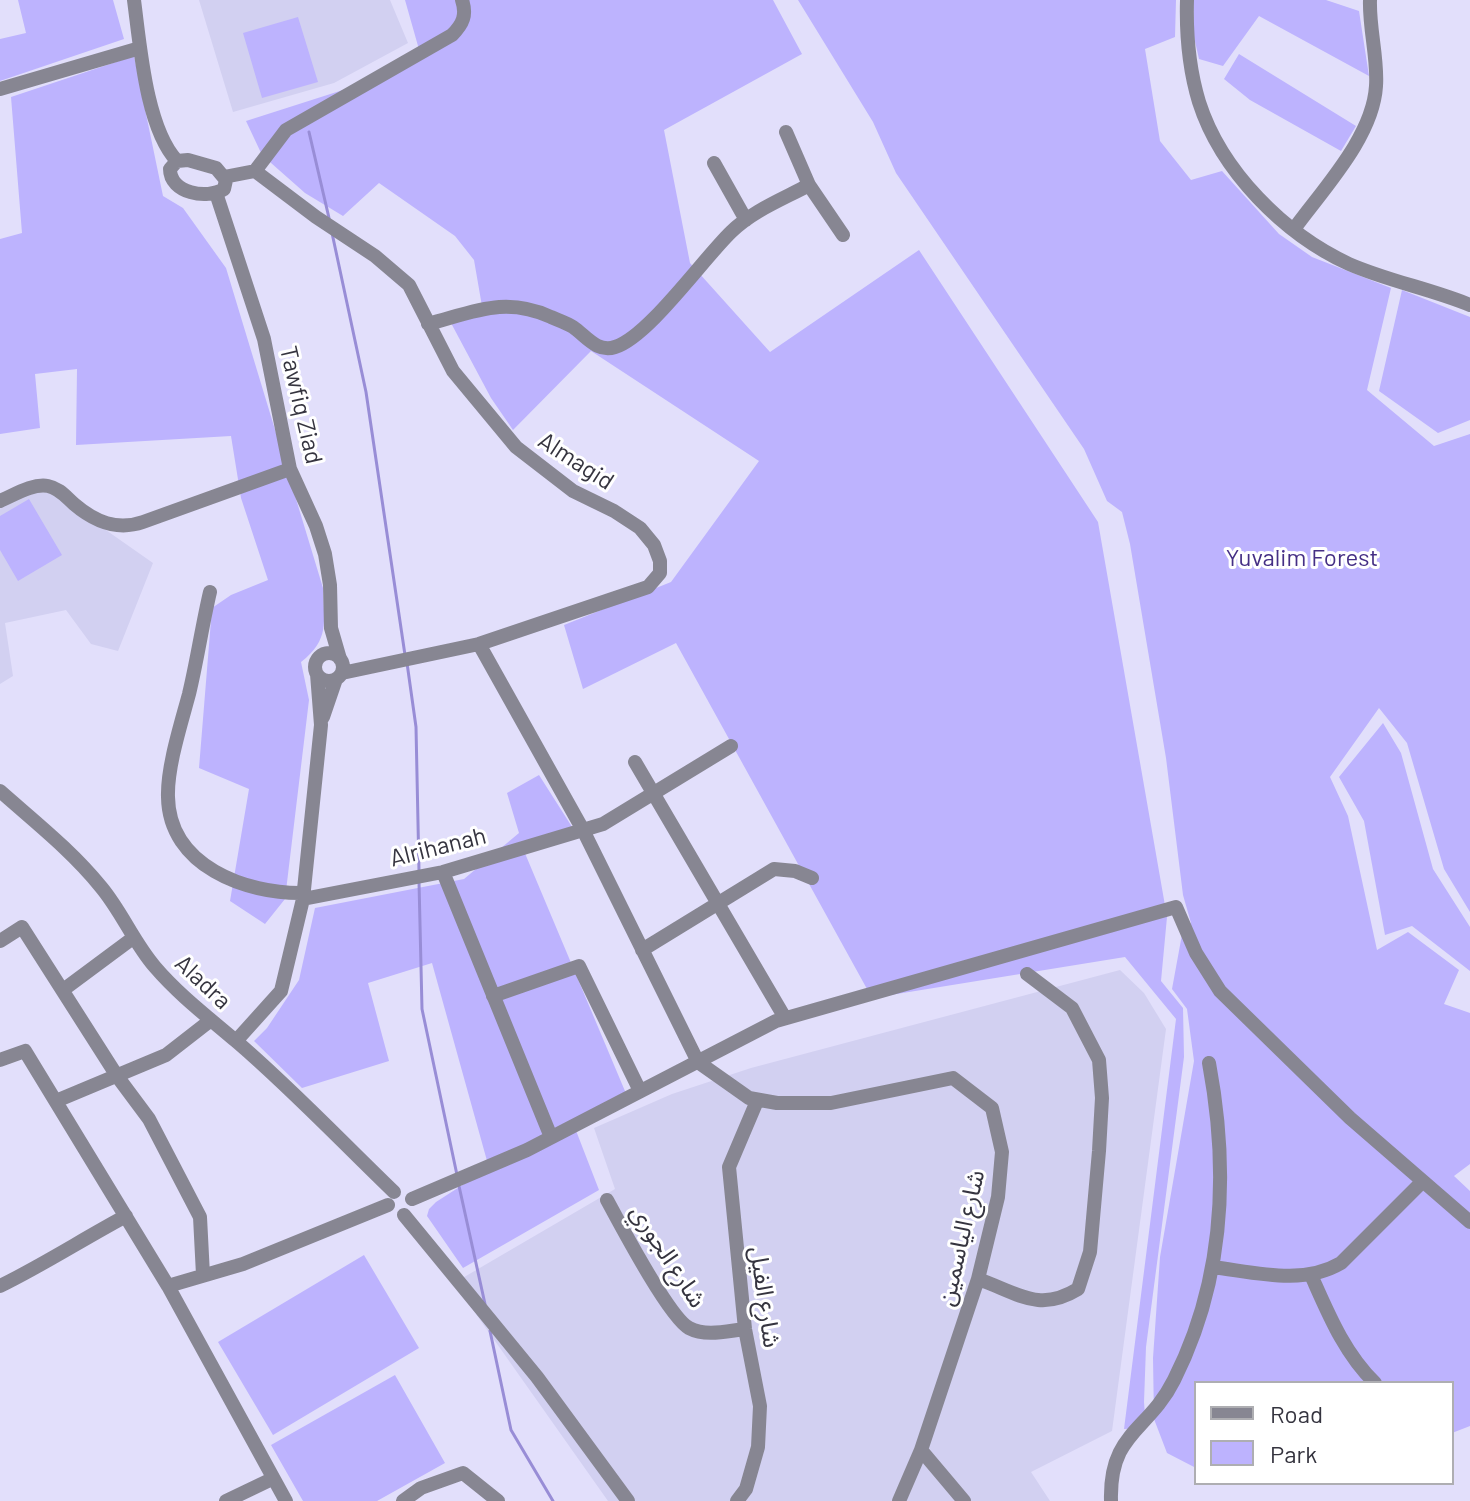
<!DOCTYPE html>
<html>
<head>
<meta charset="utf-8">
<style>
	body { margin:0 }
	#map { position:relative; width:1470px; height:1501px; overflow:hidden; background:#e2dffb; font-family:Barlow,sans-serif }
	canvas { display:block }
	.legend { position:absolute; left:1194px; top:1381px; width:260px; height:104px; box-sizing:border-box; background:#fff; border:2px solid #aeaeb2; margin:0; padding:10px 14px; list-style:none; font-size:24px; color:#35343f }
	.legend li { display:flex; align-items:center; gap:16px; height:40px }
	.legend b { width:40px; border:2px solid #aeaeb2 }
</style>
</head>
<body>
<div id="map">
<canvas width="1470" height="1501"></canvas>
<ul class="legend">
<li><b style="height:10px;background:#878692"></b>Road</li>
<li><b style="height:22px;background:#bdb3fe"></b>Park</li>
</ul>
</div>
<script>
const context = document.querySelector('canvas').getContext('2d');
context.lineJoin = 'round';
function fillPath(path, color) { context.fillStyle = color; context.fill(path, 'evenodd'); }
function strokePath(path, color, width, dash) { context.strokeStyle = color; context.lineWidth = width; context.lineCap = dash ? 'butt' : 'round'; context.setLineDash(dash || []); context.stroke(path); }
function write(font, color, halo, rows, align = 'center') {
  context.font = font + ' Barlow,"Noto Sans Arabic",sans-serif'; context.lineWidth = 6; context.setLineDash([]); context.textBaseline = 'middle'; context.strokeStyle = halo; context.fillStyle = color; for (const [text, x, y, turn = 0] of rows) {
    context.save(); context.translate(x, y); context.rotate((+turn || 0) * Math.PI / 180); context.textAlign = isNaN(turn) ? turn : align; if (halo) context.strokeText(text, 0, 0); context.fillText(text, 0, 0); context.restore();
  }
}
fillPath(new Path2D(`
	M199 0H390L408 43 334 83 233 112Z
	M43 486 153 563 118 651 91 644 66 610 5 623 13 676 0 684V503Z
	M1120 970 1144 993 1166 1029 1112 1431 1031 1472 1050 1501H608L454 1283 615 1189 594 1128 672 1094 751 1068Z`), '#d2d0f1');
fillPath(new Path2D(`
	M18 0H113L124 39 0 81V39L26 33Z
	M405 0H773L802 54 664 130 690 263 770 352 919 250 1098 522 1167 917 1161 981 1183 1008 1184 1057 1146 1347 1144 1402 1146 1428 1124 1429 1176 1019 1125 957 872 998 676 643 583 689 564 625 671 582 759 461 591 351 513 430 491 398 451 323 483 312 474 260 455 236 379 183 343 216 305 193 262 155 246 121 346 89 420 53Z
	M798 0H1176L1175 37 1145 49 1160 141 1191 180 1222 171 1279 234 1312 257 1391 288 1367 390 1434 446 1470 434V912L1444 869 1407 743 1379 708 1330 777 1348 816 1377 950 1408 932 1459 970 1444 1004 1470 1013V1164L1454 1176 1470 1191V1426L1452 1433V1383H1196V1468L1167 1453 1154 1419 1153 1358 1160 1257 1194 1061 1187 1009 1172 989 1183 929 1191 923 1183 895 1166 758 1130 544 1122 512 1107 501 1084 449 896 173 873 122Z
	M1193 0H1326L1359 11 1369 76 1259 16 1223 66 1199 59 1194 37Z
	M298 17 318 82 262 98 243 33Z
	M1239 54 1356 126 1341 151 1250 100 1224 79Z
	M134 56 163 196 183 208 226 268 323 588C324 621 330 640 301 662L309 700 285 899 265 924 230 901 249 789 199 768 212 608 231 595 268 580 241 498 231 436 76 445 77 369 35 374 40 428 0 434V239L22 233 11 97Z
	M1402 290 1470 317V420L1438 433 1379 391Z
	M29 499 62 555 18 581 0 550V516Z
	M1383 723 1401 753 1433 869 1470 927V971L1412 926 1385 935 1364 821 1339 777Z
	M539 775 574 830 524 851 630 1103 575 1128 599 1190 463 1268 427 1216 429 1209 436 1202 489 1168 432 963 368 983 389 1061 302 1088 254 1041 267 1028 299 980 315 908 464 879 519 833 507 793Z
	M364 1255 419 1348 273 1435 218 1342Z
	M395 1375 445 1463 377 1501H303L271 1445Z`), '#bdb3fe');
strokePath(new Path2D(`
	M309 132 329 218
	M332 233 366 392 405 655
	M407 663 416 727 419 871
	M419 882 422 1009 457 1175
	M459 1186 485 1304
	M490 1331 511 1430 553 1501`), '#988dd6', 3);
strokePath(new Path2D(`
	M134 0C140 45 146 128 177 161
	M1187 0C1186 35 1189 69 1199 102 1221 171 1284 234 1349 264 1388 281 1431 289 1470 305
	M0 89 140 48
	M786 132 809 185 843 235
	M188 160 216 168 226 180 224 189C207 200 170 193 170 169L177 161Z
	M714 163 746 220
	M255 171 286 130 452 35C463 24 467 15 462 0
	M224 177 255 171 316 217 375 256 409 285 453 371 516 447 573 491 614 511 640 528 654 545 660 561V573L648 587 479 644 342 673
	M216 193 264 339 290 469 316 526 325 554 330 585 331 628 340 659
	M1294 229C1323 189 1373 137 1376 86 1378 58 1369 29 1370 0
	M428 324C474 312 505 296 551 317 558 320 567 323 573 327 586 336 597 353 615 347 648 337 703 259 731 232 752 211 783 199 809 185
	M0 501C14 495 33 483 48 486 59 488 66 497 74 504 95 522 117 531 143 522L290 469
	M210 592C202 626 197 661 189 694 181 724 167 767 168 797 169 866 246 894 303 893
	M479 644 583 830 698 1062 749 1098 777 1103H831L953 1078 992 1108 1002 1152 998 1197 978 1279 921 1450
	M315 667a14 14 0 1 1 28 0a14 14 0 1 1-28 0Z
	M323 717 336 679
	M635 762 785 1018
	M0 791C35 822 72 851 101 887 122 912 134 943 155 967 179 995 208 1017 236 1041 291 1088 341 1141 394 1192
	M443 872 551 1137
	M303 899 443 872 603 824 731 746
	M0 941 22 927 117 1076 149 1119 200 1217 203 1275
	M642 950 774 869 795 871 812 878
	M63 990 133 938
	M493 996 579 966 640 1091
	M236 1041 281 991 303 899 321 725 317 674
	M0 1060 25 1051 168 1286 286 1501
	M56 1101 166 1055 211 1020
	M412 1199 527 1150 776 1021 1176 907 1196 953 1220 991 1350 1118 1470 1222
	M607 1200C620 1224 669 1317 689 1328 706 1337 727 1331 745 1329
	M404 1215 537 1377 628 1501
	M1212 1267C1254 1272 1302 1286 1341 1263L1422 1182
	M1311 1275C1328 1313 1344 1353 1375 1383
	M978 1279C1018 1293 1039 1313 1078 1289L1090 1252 1099 1151 1102 1098 1099 1060 1072 1008 1027 974
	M0 1286C43 1265 83 1239 126 1216
	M168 1286 243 1264 388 1205
	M226 1501 272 1479
	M403 1501 421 1488 463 1473 498 1501
	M737 1501 746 1489 758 1447 760 1406 745 1329 729 1167 757 1101
	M899 1501 921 1450 964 1501
	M1111 1501C1109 1432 1148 1432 1174 1380 1224 1281 1229 1170 1209 1063`), '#878692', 14);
write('24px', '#35343f', '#fff', [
	["Tawfiq Ziad",301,405,77],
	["Almagid",576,461,33],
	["Alrihanah",438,847,-14],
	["Aladra",203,982,43],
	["شارع الياسمين",961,1238,-77],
	["شارع الجوري",668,1256,57],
	["شارع الفيل",765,1297,82]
]);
write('24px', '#452f85', '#fff', [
	["Yuvalim Forest",1302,558]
]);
</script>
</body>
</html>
